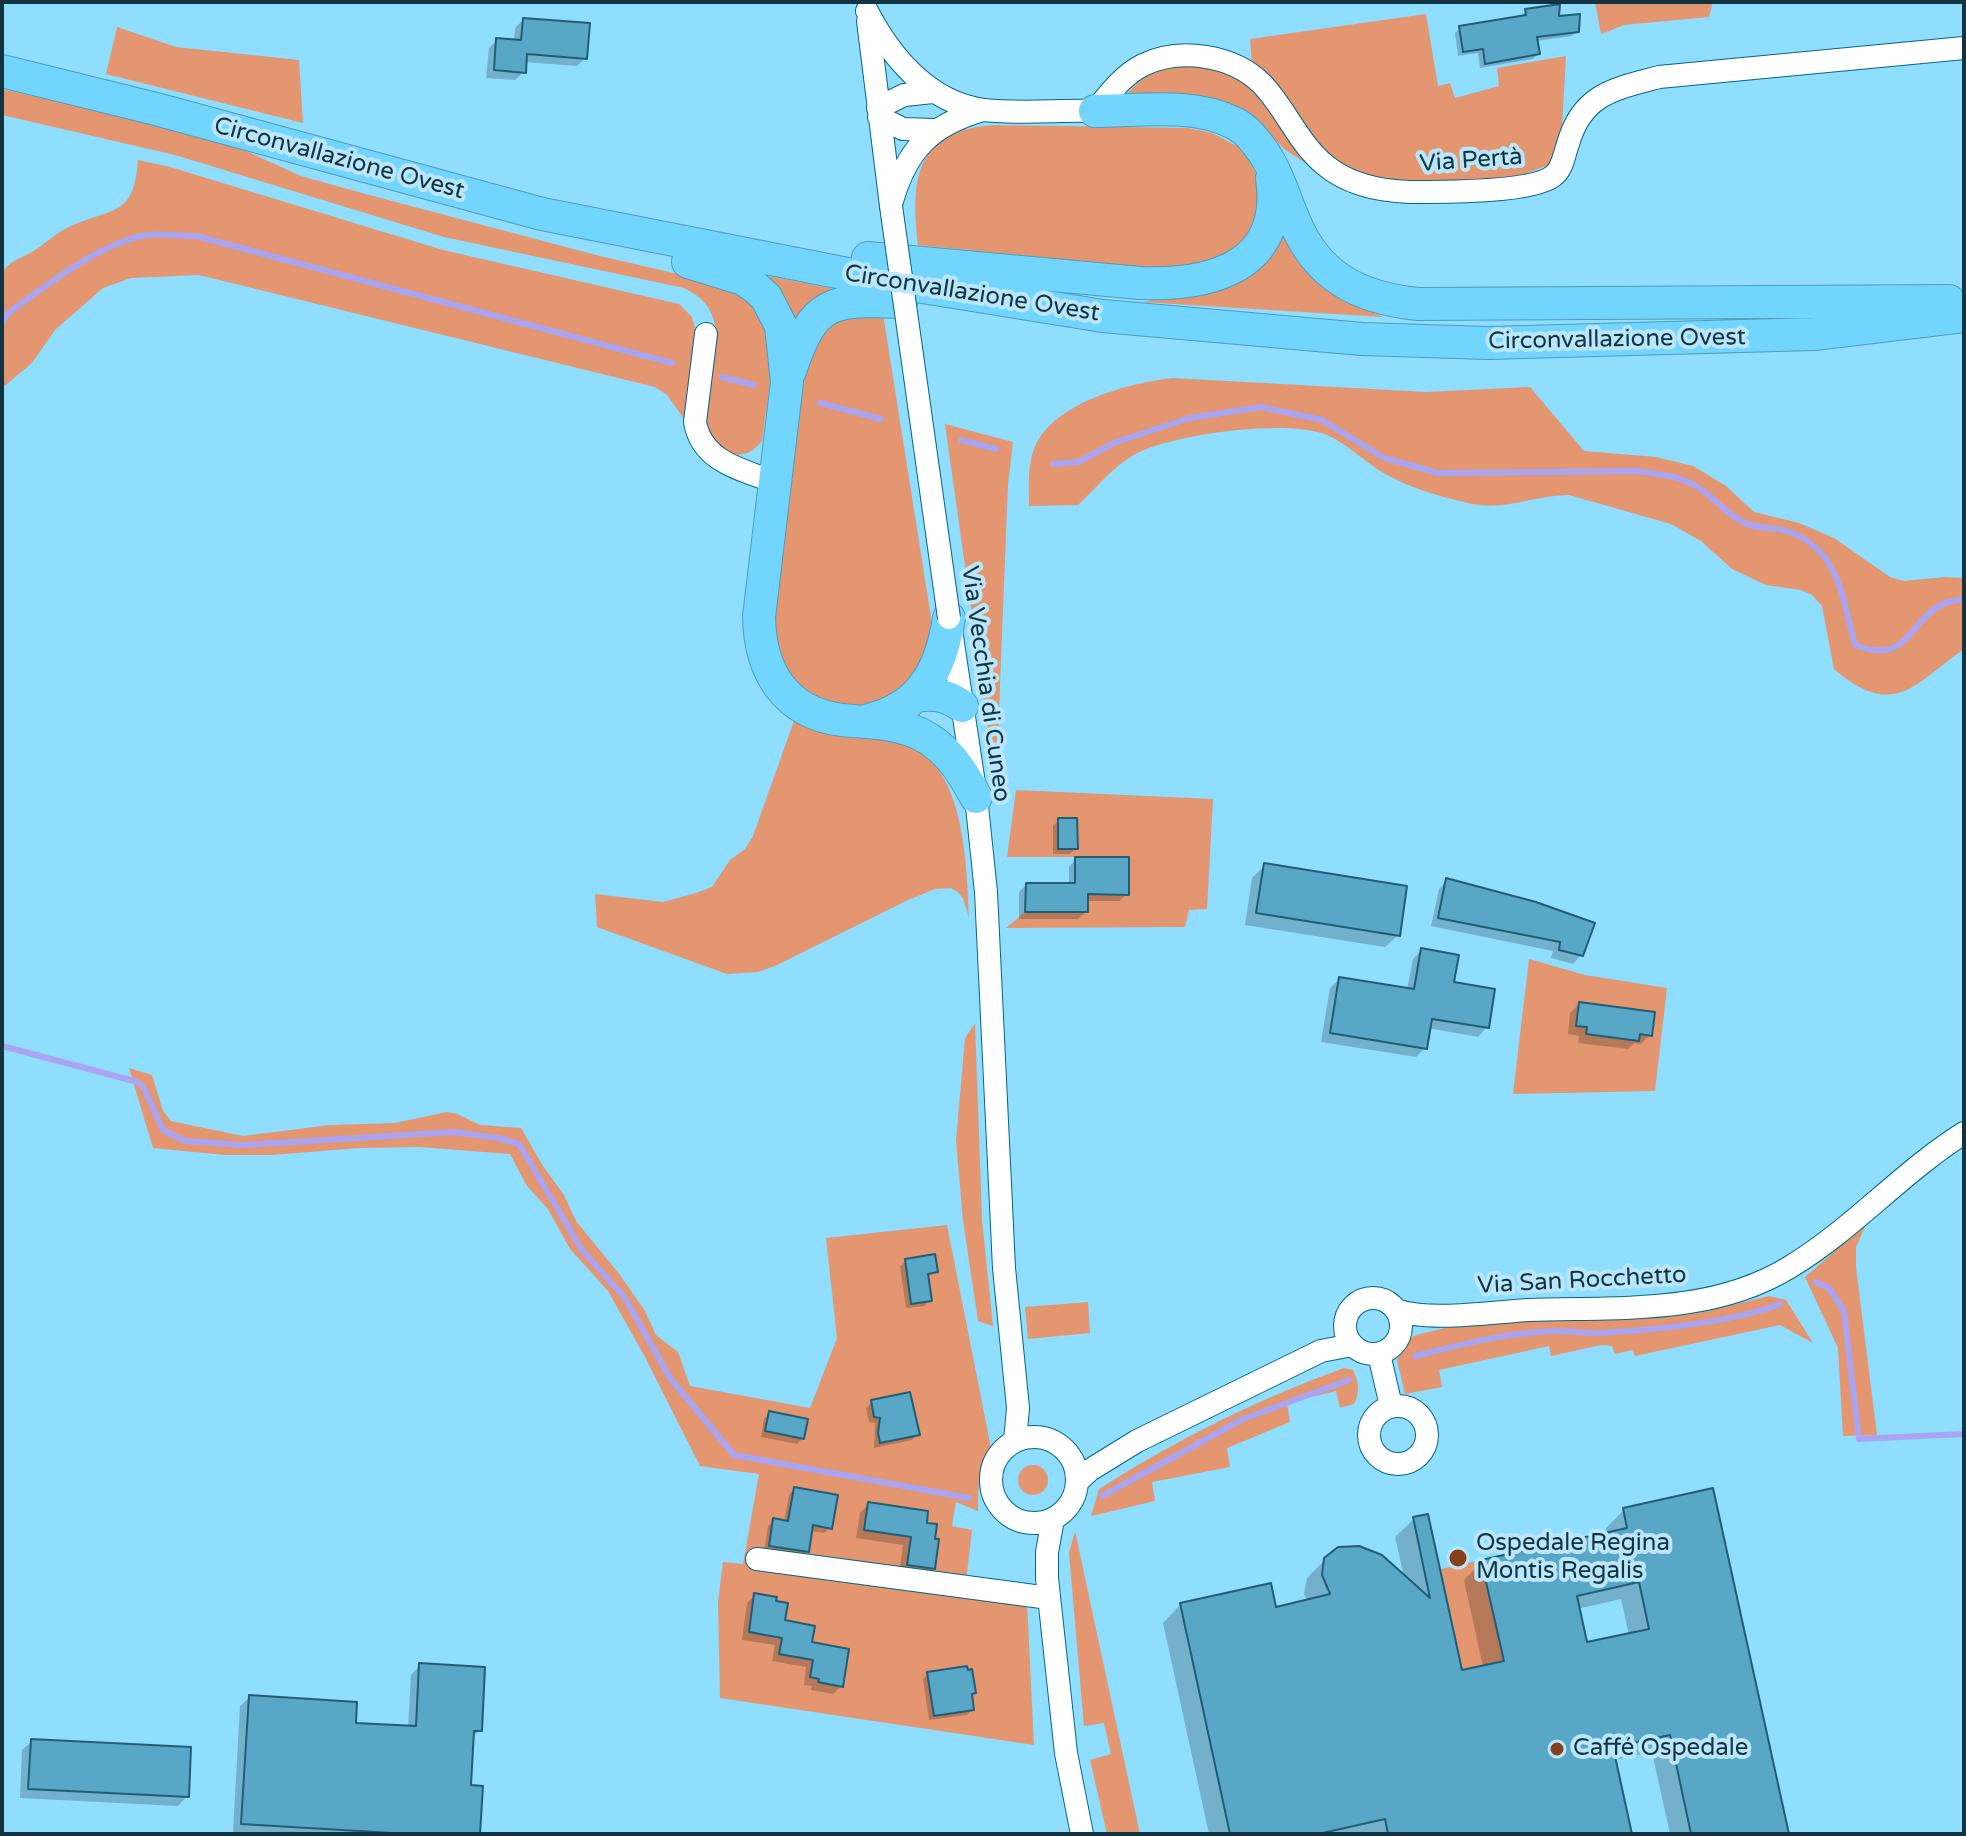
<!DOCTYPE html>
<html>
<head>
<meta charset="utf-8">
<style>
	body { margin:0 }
	#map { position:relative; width:1966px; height:1836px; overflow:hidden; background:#8fddff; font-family:"Varela Round",sans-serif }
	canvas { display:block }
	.frame { position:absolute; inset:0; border:4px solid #123340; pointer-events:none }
</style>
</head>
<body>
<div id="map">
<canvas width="1966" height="1836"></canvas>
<div class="frame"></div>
</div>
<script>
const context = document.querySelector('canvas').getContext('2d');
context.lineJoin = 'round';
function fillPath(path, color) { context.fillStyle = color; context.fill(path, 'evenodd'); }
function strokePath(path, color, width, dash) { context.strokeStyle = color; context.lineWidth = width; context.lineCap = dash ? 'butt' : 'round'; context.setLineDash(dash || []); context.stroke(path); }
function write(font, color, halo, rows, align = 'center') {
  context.font = font + ' "Varela Round",sans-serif'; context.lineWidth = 8; context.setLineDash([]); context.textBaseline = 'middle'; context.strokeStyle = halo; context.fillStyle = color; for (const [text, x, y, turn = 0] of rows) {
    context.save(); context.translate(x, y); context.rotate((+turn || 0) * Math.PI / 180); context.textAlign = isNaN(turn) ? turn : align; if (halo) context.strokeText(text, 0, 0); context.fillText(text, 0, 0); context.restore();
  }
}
fillPath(new Path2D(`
	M1595 2H1713L1709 17 1624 25 1601 34Z
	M1426 14 1438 86 1450 83 1455 98 1499 86 1497 68 1566 56 1562 127 1556 156 1549 165 1521 175 1482 182H1394L1374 180 1334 165 1252 65 1250 39Z
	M117 27 176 47 299 60 303 123 106 74Z
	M1187 66C1260 72 1274 114 1313 168L1284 149 1261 125 1126 96C1143 73 1160 69 1187 66Z
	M2 89 134 119 237 147 301 176 373 196 600 256 729 286 764 315 772 368 762 441C747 459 736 456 716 449L706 424 716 330C713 309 703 297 684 288L444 237 175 155 2 115Z
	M994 125 1188 128 1212 133 1237 146 1249 160 1257 176 1260 193 1250 238 1219 263 1159 269 918 245C911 179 914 131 994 125Z
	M138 160 170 167 443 250 679 304 692 317 697 335 687 423 667 395 655 387 199 275 131 278 103 288 55 330 32 363 2 388V273C9 261 19 259 32 252 45 244 54 234 69 227 112 207 134 218 138 160Z
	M1280 223 1332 293 1383 317 1142 302 1186 295Z
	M762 275 840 290 793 330Z
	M883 314 931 617C931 645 923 677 899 693 857 723 793 701 779 652 776 642 776 631 774 621L804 377 807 362 832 319Z
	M1173 378 1426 392 1530 387 1584 451 1656 457 1693 466 1726 486 1754 512 1799 523 1834 538 1890 577 1904 581 1945 577 1964 578V649C1913 685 1894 720 1834 669L1822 606 1812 595 1801 590 1766 585 1732 569 1701 541 1671 524 1569 495C1535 495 1503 512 1468 503 1438 496 1403 486 1377 469 1361 458 1345 443 1327 435 1290 418 1166 434 1132 456 1112 468 1095 489 1078 505L1029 506C1029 486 1027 463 1036 444 1057 402 1129 383 1173 378Z
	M945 424 1013 442 1008 484 996 786Z
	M794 721C832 728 874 731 909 746 965 768 967 866 969 918L963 898 958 892 951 888 935 889 908 900 775 966 758 972 727 974 597 927 595 894 663 902 696 893 712 887 730 860 745 849 753 836Z
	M1016 790 1213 799 1207 909 1189 910 1185 927 1006 928 1025 912H1087L1088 894 1128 895V857H1007Z
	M1529 959 1585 975 1667 988 1655 1091 1513 1094Z
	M975 1023 982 1220 993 1326 978 1321 963 1220 956 1141 965 1038Z
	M129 1068 152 1075 163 1111 171 1121 243 1136 330 1125 395 1123 447 1112 457 1114 480 1125 521 1128 543 1166 564 1195 576 1221 620 1275 645 1311 656 1335 678 1352 690 1386 810 1408 837 1338 826 1238 947 1225 991 1448C979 1469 978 1487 978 1511L956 1502 952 1526 972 1530 966 1582 1027 1603 1034 1745 720 1698 718 1602 723 1562 743 1564 759 1474 700 1466 645 1357 608 1291 570 1249 548 1209 527 1186 510 1154 420 1147 359 1148 271 1155H225L153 1148Z
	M1866 1224 1856 1247V1267L1877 1435 1843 1436 1838 1348 1805 1277Z
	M1769 1296 1786 1300 1813 1343 1780 1325 1635 1356 1632 1350 1615 1354 1612 1346 1601 1345 1551 1356 1549 1346 1439 1370 1442 1387 1405 1394 1397 1360 1407 1341 1416 1335 1474 1321 1674 1315 1704 1312Z
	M1088 1302 1090 1333 1028 1339 1025 1307Z
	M1344 1368 1353 1370C1359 1384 1360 1391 1354 1404L1340 1408 1336 1391 1287 1403 1290 1422 1227 1448 1230 1467 1152 1482 1155 1501 1091 1516 1099 1489C1176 1440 1258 1399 1344 1368Z
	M1018 1480a15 15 0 1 1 30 0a15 15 0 1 1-30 0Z
	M1075 1531 1140 1834H1107L1090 1760 1111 1754 1104 1723 1084 1726 1069 1553Z
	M1481 1560 1504 1661 1462 1670 1441 1569Z`), '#e39670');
fillPath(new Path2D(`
	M1615 2H1655L1615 4Z
	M1526 11 1557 19 1577 31 1572 36 1536 41 1538 54 1533 59 1480 68 1478 53 1458 56 1455 33 1460 28 1521 17Z
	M523 20 585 58 577 66 524 62V72L515 80 486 78 489 48 497 40 514 42 515 28Z
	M1059 820 1076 848 1070 854H1053V826Z
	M1076 859 1127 894 1119 901H1086V912L1078 919H1019V892L1026 885H1069V867Z
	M1265 865 1398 935 1385 947 1245 925 1252 878Z
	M1447 881 1535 904 1581 955 1573 964 1551 958 1553 951 1431 926 1439 889Z
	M1422 950 1487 1027 1478 1037 1428 1028 1425 1048 1416 1057 1321 1042 1330 988 1339 979 1407 990 1413 959Z
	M1579 1004 1650 1035 1641 1044 1634 1043 1628 1049 1578 1043 1579 1036 1568 1034 1570 1013Z
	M906 1261 936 1271 927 1278 930 1300 924 1306 906 1308 900 1266Z
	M872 1402 917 1434 912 1440 874 1448 875 1423 869 1422 866 1408Z
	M770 1414 803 1438 797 1444 761 1437 764 1419Z
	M794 1489 830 1528 824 1533 810 1531 807 1551 801 1557 764 1552 768 1526 774 1521 784 1522 789 1495Z
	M869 1504 924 1524 933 1568 924 1577 899 1574 903 1545 856 1538 860 1513Z
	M1624 1510 1787 1834H1670L1652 1752 1614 1760 1630 1834H1209L1163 1623 1181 1604 1275 1609 1308 1601 1304 1594 1307 1578 1326 1559 1404 1577 1395 1537 1414 1519 1460 1672 1483 1667 1464 1580 1482 1562 1607 1535 1606 1528ZM1621 1599 1629 1635 1586 1645 1577 1609Z
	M755 1595 809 1644 841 1686 833 1694 811 1690 812 1686 804 1685 806 1667 772 1661 775 1645 742 1640 747 1603Z
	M420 1665 480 1730 472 1738 469 1787 478 1834 233 1832 240 1706 250 1697 354 1725 408 1728 411 1675Z
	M928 1674 974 1692 970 1696 972 1709 967 1715 929 1720 923 1679Z
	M32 1741 187 1796 178 1806 20 1798 22 1750Z`), '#0003');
strokePath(new Path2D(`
	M2 323 7 314C46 286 98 244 146 235 162 233 180 236 196 236L672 363
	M722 377 754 385
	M820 403 881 419
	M961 440 996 449
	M1053 464 1078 462 1116 442 1190 418 1261 407 1322 420 1384 458 1438 473 1637 471C1657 474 1679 476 1696 486 1713 496 1727 515 1745 523 1757 529 1774 527 1787 531 1840 549 1842 598 1855 645 1910 666 1906 621 1945 603 1950 601 1958 600 1964 599
	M2 1046 138 1082 144 1088 163 1130 185 1141 244 1145 454 1132 498 1138 519 1144 582 1250 625 1298 670 1378 734 1455 969 1498
	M1816 1282 1829 1288 1844 1311 1859 1439 1964 1434
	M1415 1356C1460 1345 1508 1332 1555 1331 1569 1331 1583 1333 1598 1333 1653 1330 1729 1323 1780 1304
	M1102 1496 1243 1419 1349 1380`), '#aaa5f3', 6);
const building = new Path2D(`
	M1560 4 1559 16 1580 14 1579 32 1537 37 1540 54 1485 64 1483 49 1463 52 1459 26 1526 15 1525 9Z
	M523 18 590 23 587 59 527 54 526 73 494 70 496 38 521 40Z
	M1058 818H1077L1078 849H1058Z
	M1075 857H1129V895L1088 894V912H1025L1026 883H1075Z
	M1264 863 1407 886 1400 936 1256 913Z
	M1446 878 1536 902 1595 923 1583 956 1559 950 1560 942 1438 918Z
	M1421 948 1459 955 1454 982 1495 989 1489 1028 1432 1019 1427 1049 1330 1033 1339 977 1414 989Z
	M1579 1002 1655 1012 1652 1036 1640 1034 1639 1041 1586 1034 1587 1027 1576 1026Z
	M935 1254 938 1272 928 1274 932 1301 911 1304 905 1259Z
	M910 1392 920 1435 880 1443 878 1433 880 1418 874 1417 871 1400Z
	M769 1411 808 1419 804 1439 765 1431Z
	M794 1487 838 1495 832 1529 813 1525 809 1552 769 1546 773 1518 788 1521Z
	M1713 1488 1789 1834H1691L1670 1735 1613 1747 1632 1834H1388L1385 1819 1318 1834H1230L1180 1603 1271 1583 1276 1607 1330 1594 1322 1575 1324 1558 1338 1547 1359 1546 1382 1555 1430 1598 1413 1517 1428 1514 1462 1670 1504 1661 1481 1560 1627 1528 1623 1508ZM1639 1582 1649 1629 1587 1642 1577 1596Z
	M868 1502 928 1511 927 1523 937 1524 935 1539H939L935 1569 907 1565 911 1537 864 1530Z
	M754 1593 777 1597 776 1601 788 1603 785 1620 815 1626 812 1642 849 1649 843 1687 818 1682 819 1679 810 1677 813 1660 779 1654 782 1638 749 1632Z
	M419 1663 485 1667 482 1731H474L471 1785 483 1786 480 1834H409L241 1824 249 1695 357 1702 356 1723 416 1726Z
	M967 1666 968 1670 972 1669 976 1693 972 1694 974 1710 934 1716 927 1672Z
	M31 1739 191 1747 189 1797 28 1789Z`);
fillPath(building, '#59a7c7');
strokePath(building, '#205e75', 2);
const minor = new Path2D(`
	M867 11C891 57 929 103 984 110 1020 114 1059 110 1095 111 1109 94 1123 75 1143 65 1180 47 1233 55 1262 84 1286 109 1298 143 1325 165 1349 185 1379 191 1410 192 1440 192 1531 193 1553 176 1563 169 1564 154 1568 144 1582 94 1614 89 1659 77L1964 48
	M868 21 891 206
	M878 108 904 95 933 92
	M879 117 903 129 935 130
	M892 201C907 149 931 125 983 110
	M706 334 695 422C702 462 741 469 774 482
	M951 630 976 797 986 892 1004 1268 1018 1408 1015 1441
	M1345 1326a28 28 0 1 1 56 0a28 28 0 1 1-56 0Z
	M1396 1310C1429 1322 1492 1312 1529 1310 1618 1307 1712 1315 1790 1267 1853 1229 1902 1172 1964 1133
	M1379 1354 1391 1406
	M1369 1435a29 29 0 1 1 58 0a29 29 0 1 1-58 0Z
	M991 1480a43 43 0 1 1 86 0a43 43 0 1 1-86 0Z
	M1077 1482 1090 1470 1137 1441 1321 1351 1352 1345
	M1053 1519 1047 1552V1578L1066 1753 1082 1834
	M757 1559 1049 1598`);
const highway = new Path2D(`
	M2 71 156 109 542 214 873 279 1103 316 1362 339 1488 343 1814 334 1964 316
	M1095 111C1139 111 1193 102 1234 123 1247 129 1256 142 1264 153 1278 174 1284 197 1294 220 1317 277 1359 298 1418 304L1949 301
	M868 258 1140 283C1212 286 1285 266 1272 178
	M688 262 743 279 755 287 766 297 781 326 787 382 759 617C760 671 785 713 842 720 869 723 895 722 920 734 947 747 962 771 976 797
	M790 371C813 300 832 299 901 302
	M916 696C934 693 947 695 962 706
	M868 720C922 708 941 669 949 618`);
strokePath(minor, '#046683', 24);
strokePath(highway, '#509cbb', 34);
strokePath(minor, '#fff', 22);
strokePath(highway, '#72d5fd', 32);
const minorBridge = new Path2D(`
	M891 206 949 618`);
strokePath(minorBridge, '#046683', 24, []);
strokePath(minorBridge, '#fff', 22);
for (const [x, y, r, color] of [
	[1458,1558,10,"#86411a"],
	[1557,1749,8,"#86411a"]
]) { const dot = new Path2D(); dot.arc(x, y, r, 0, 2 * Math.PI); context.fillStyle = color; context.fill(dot); strokePath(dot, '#b9e6fa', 3); }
write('24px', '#123340', '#b9e6fa', [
	["Circonvallazione Ovest",339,159,15],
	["Via Pertà",1471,161,-4],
	["Circonvallazione Ovest",972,294,9],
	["Circonvallazione Ovest",1617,340,-1],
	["Via Vecchia di Cuneo",985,684,82],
	["Via San Rocchetto",1582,1281,-3]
]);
write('24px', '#123340', '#b9e6fa', [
	["Ospedale Regina",1476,1544],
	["Montis Regalis",1476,1572],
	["Caffé Ospedale",1573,1749]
], 'left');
</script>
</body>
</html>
